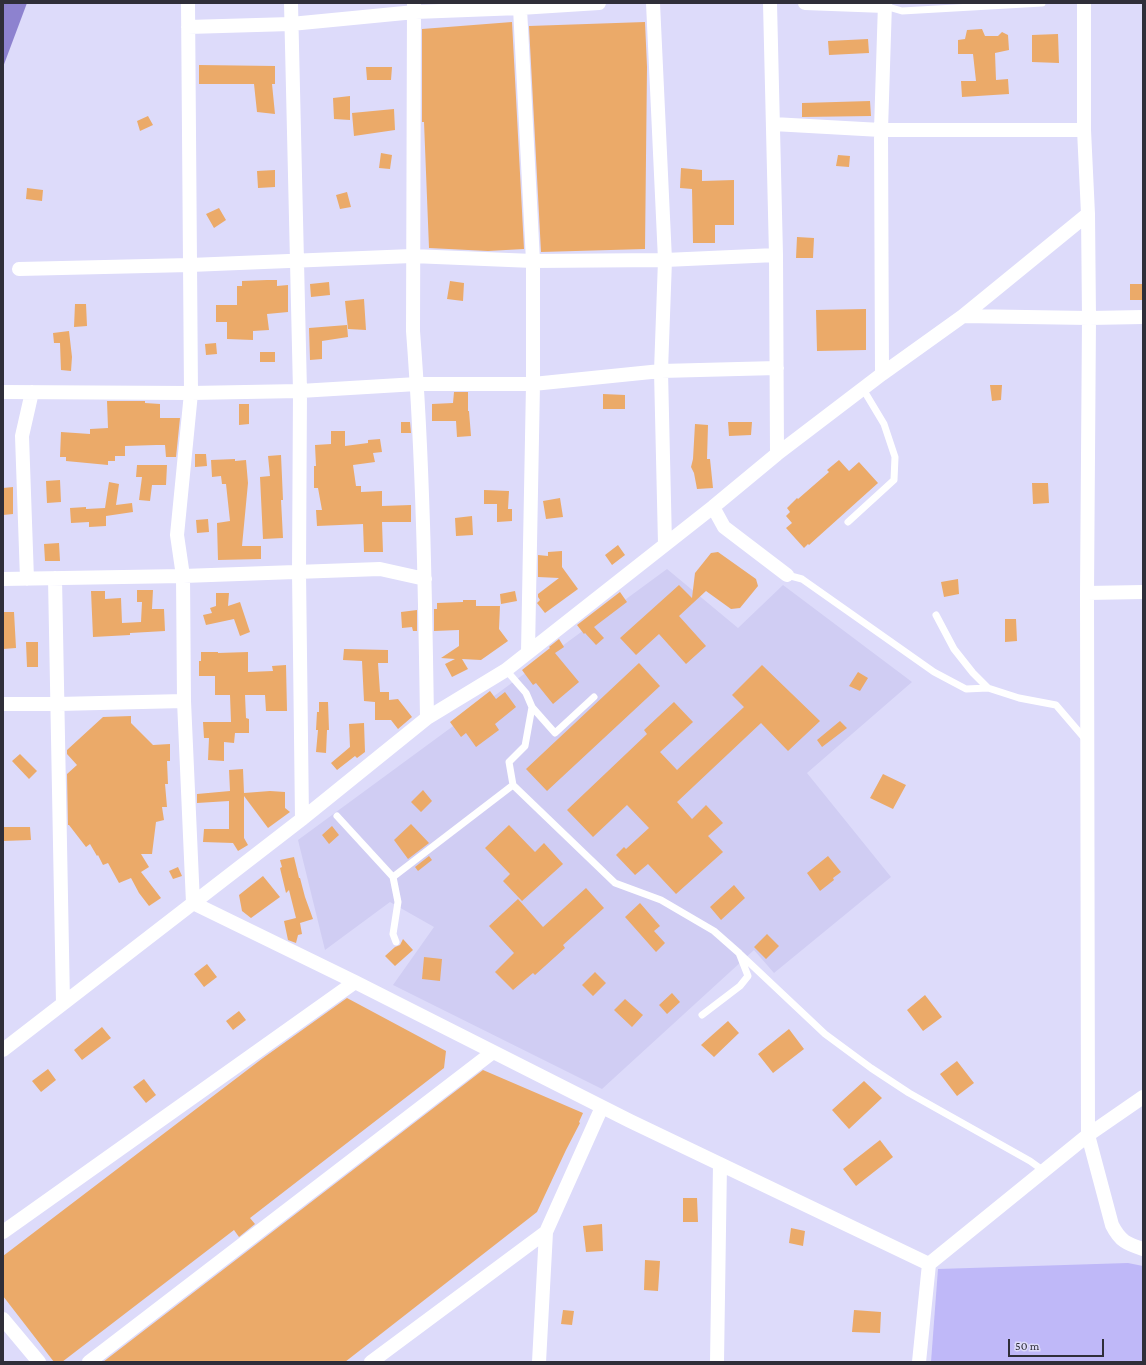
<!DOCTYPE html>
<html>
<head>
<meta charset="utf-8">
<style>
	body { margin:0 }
	#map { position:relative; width:1146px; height:1365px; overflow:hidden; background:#dddbfa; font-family:"Crimson Pro",serif }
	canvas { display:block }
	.frame { position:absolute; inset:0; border:4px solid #2f2e39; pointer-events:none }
	.scale { position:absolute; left:1008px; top:1339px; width:96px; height:18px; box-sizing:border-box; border:2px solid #2f2e39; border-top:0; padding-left:5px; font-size:12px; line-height:14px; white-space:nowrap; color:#2f2e39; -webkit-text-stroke:3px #dddbfa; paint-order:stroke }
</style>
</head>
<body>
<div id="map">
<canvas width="1146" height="1365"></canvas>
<div class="frame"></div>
<div class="scale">50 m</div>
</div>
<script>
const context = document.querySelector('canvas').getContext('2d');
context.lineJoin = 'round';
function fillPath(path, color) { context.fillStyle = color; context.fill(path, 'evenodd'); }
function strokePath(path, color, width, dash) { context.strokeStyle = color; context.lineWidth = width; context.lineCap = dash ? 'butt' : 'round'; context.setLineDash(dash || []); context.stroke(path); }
fillPath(new Path2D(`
	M667 569 738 628 783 585 912 682 807 773 891 877 774 973 754 950 602 1089 393 985 434 927 390 902 325 950 298 840Z`), '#d0cdf3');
fillPath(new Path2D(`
	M1128 1263 1143 1266V1362H931L938 1269Z`), '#bfb8f8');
fillPath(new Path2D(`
	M3 3H27L3 67Z`), '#8d82cf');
fillPath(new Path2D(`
	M512 22 524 249 488 251 429 248 424 122H422V29Z
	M645 22 647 67 645 249 541 252 529 26Z
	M982 29 985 36H998L1002 32 1008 35 1009 50 995 53 996 80 1008 79 1009 94 962 97 961 81H976L973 54H958V40L965 39 967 30Z
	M1058 34 1059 63 1032 62V35Z
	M868 39 869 53 829 55 828 41Z
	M199 65 275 66V84H272L275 114 257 112 254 84H199Z
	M366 67H392L391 80H367Z
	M350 96V120L334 119 333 98Z
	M870 101 871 116 802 117V103Z
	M394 109 395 130 354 136 352 113Z
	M148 116 153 125 140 131 137 121Z
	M381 153 392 155 390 169 379 168Z
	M838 155 850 156 849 167 836 166Z
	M681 168 702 170V181L734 180V225H715V243H693L692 189 680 188Z
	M275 170V187L258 188 257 171Z
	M27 188 43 190 42 201 26 199Z
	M347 192 351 207 340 209 336 195Z
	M219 208 226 220 214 228 206 214Z
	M797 237 814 238 813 258H796Z
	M267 280H277V286L288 285V312L267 314 269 330 253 331V340L227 339V322H216V305H237V286H242V281Z
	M450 281 464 283 463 301 447 299Z
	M329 282 330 295 311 297 310 284Z
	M1130 284H1143V300H1130Z
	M364 299 366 330 348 329 345 301Z
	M75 304H86L87 326 74 327Z
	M866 309V350L817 351 816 310Z
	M347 325 348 337 322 341V359L310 360 309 328Z
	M69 331 72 357 71 371 61 370 60 343H54L53 333Z
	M216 343 217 354 206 355 205 344Z
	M260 352H275V362H260Z
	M990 385H1002L1001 400 992 401Z
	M454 392H468V411H469L471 436 457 437 456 421H432V404L453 403Z
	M603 394 625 395V409H603Z
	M107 401H145V403L160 404V418H180L176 457H166L165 445H156L125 446V456H115V461H108V465L66 461V457H60L61 432 90 434V429L108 428Z
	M239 404H249V424L239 425Z
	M401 422H410L411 433H401Z
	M728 422H752L751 435 729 436Z
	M695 424 708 425 707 459H710L713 488 697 489 694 473 691 467 693 459Z
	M331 431H345V446L368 443V440L380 439 382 452 373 453 375 462 353 465 356 486H361V492L382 491V506L411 505V522H382L383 552H364L363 524 317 526 316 510H322L318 488H314V466H316L315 445 331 444Z
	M195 454H206L207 466 195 467Z
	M281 455 283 500H281L283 538 263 539 260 477 270 476 268 456Z
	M235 459V461L246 460 248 483 242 546H261V559L218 560 217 523 230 521 226 484H222L221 476 212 477 211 460Z
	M839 460 849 471 859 462 878 483 809 545 808 544 804 548 786 528 792 523 786 516 790 512 787 508 797 498 798 499 829 472 827 470Z
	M137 465H167L166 485H152L150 501 139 500 142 477H136Z
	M60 480 61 502 47 503 46 481Z
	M109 482 119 484 116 505 132 503 133 512 106 516V526L89 527V522L71 523 70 508 86 507V509L105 508Z
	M1032 483H1048L1049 503 1033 504Z
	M13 487V514L3 515V488Z
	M484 490 509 491 508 509H512V521L497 522V504H484Z
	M560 498 563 517 546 519 543 501Z
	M472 516 473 535 456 536 455 518Z
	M208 519 209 532 197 533 196 520Z
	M59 543 60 561H45L44 544Z
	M618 545 625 555 612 565 605 555Z
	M562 551V567L578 589 545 613 537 603 540 600 538 597V594L559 578 538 577V555L548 556V552Z
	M718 552 756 579 758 586 740 608 731 609 706 591 679 616 706 646 686 664 659 634 636 655 620 638 679 585 692 598 695 573 711 553Z
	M958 579 959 594 944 597 941 582Z
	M137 590H153L152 609H164L165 631 130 633V635L93 637 91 591H105V599L121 598 122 623 141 622 142 602H137Z
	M515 591 517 601 501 604 500 594Z
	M620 592 627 602 594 627 604 638 596 645 585 633 584 634 577 625Z
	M216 593H229L228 606 240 602 250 632 240 636 234 619 206 625 203 615 212 613 210 608 216 606Z
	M463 600H476V606H500L499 629 508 641 481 660 462 659 468 669 452 677 445 664 455 659 441 658 459 646V630L434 631V609H437V603L463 602Z
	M417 610V631H413L412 627 402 628 401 612Z
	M3 612H14L16 648 3 649Z
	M1005 619H1016L1017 641 1005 642Z
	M559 639 564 647 555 653 579 682 553 704 536 683 533 685 522 670 550 648 549 647Z
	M26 642H38V667H27Z
	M344 649 388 650V663H378L380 692H389V700L398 699 412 717 398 729 391 720H375V702L364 701 362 661 343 660Z
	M201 652H218V653L248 652V672L273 671 272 666 286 665 287 711H266L265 695H245L246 718 249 719V733H235L234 743 224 742V761L208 760 209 738H204L203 722H231L230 695H215V676H199V661H201Z
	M639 663 660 686 547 791 526 769Z
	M762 665 820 721 788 751 761 723 677 802 692 819 706 805 723 823 708 836 723 852 676 894 648 864 635 875 616 855 624 847 626 849 649 828 627 805 593 837 567 810 647 734 644 730 674 702 693 722 660 752 677 770 744 707 732 695Z
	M858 672 868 678 860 691 849 686Z
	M490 691 496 699 505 692 516 707 495 724 499 730 476 747 466 733 461 737 450 722Z
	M319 702H328L329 730H327L326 753 316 752 318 730H316L317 712H319Z
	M131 716V723L153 745 170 744V761H167L168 784H165L167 807H162L164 820 156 822 152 854H141L149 867 141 872 161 898 149 906 139 893 131 878 119 883 108 863 103 865 98 855 97 856 90 844 86 847 69 825H68L67 774 77 765 67 754V750L103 717Z
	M840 721 847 728 822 747 817 740Z
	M364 723 365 752 357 758 355 756 337 770 331 763 350 747 349 724Z
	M20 754 37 771 29 779 12 761Z
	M243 769 244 793 270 791 285 792V808L290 812 268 828 244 796V838L248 845 238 851 233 843 203 842 204 829H229V801L197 803V794L230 791 229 770Z
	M883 774 906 785 893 809 870 798Z
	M423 790 432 801 421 812 411 802Z
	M411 824 429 843 408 859 394 840Z
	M509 825 535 852 544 843 563 864 522 901 503 881 510 874 485 848Z
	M332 826 339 835 329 844 322 835Z
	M3 827H30L31 840 3 841Z
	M429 856 432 860 418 871 415 867Z
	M828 856 841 872 833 878 834 880 820 891 807 873Z
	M294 857 299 878H300L305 897 313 919 300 923 302 934 298 935 296 943 288 940 284 921 296 918 289 890 286 893 280 868 282 867 280 860Z
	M178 867 182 876 173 879 169 871Z
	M263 876 280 897 251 918 242 911 239 895Z
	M734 885 745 898 721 920 710 907Z
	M586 888 604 908 563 945 565 948 535 975 533 973 513 990 495 972 514 953 489 926 518 899 543 927Z
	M640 903 660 926 654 931 665 943 656 952 625 917Z
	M767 934 779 946 766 959 754 947Z
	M403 939 413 950 395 966 385 956 395 947 400 945Z
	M424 957 442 959 440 981 422 979Z
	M207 964 217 977 204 987 194 974Z
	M595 972 606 983 593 996 582 985Z
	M672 993 680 1002 667 1014 659 1005Z
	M925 995 942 1017 923 1031 907 1010Z
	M347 998 446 1051 444 1068 250 1218 255 1224 239 1237 234 1230 62 1362H54L3 1296V1256L263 1058Z
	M625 999 643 1015 632 1027 614 1010Z
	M239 1011 246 1020 233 1030 226 1021Z
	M728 1021 739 1033 714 1057 701 1045Z
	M102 1027 111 1038 82 1060 74 1050Z
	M789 1029 804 1049 773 1073 758 1054Z
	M957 1061 974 1083 957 1096 940 1074Z
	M48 1069 56 1080 41 1092 32 1081Z
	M483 1070 583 1113 579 1122 580 1123 566 1150 537 1212 345 1362H103Z
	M144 1079 156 1095 146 1103 133 1087Z
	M864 1081 882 1098 849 1129 832 1110Z
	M880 1140 893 1157 856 1186 843 1169Z
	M683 1198H697L698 1222H683Z
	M602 1224 603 1251 586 1252 583 1226Z
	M791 1228 805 1231 803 1246 789 1243Z
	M645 1260 660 1261 658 1291 644 1290Z
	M563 1310 574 1311 572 1325 561 1324Z
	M854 1310 881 1312 880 1333 852 1332Z`), '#ebaa69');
strokePath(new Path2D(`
	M885 6 902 11 1042 3
	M848 522 894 480 895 457 884 424 863 389
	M787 575 802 579 934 672 966 689 988 688 1019 698 1056 705 1086 740
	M936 615 954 649 973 673 988 688
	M532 707 555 733 594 697
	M513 785 615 883 661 900 714 931 739 953 748 976 740 986 702 1015
	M337 816 393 877 398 902 393 934 396 942
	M393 877 513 785 509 762 525 746 532 707 526 693 506 670
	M739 953 825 1034 871 1068 909 1093 1030 1161 1044 1171`), '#fff', 7);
strokePath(new Path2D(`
	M188 3 191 393 177 535 183 576 184 701 193 903 355 982 630 1121 929 1264
	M291 3 300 391 299 572 302 819
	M414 3 413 331C423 460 425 589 427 718
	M653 3 665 260 661 371 665 544
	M770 3 776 255 777 454
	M805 3 885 6
	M1084 3V130L1088 214 1089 318 1087 593 1088 1135 1112 1225C1120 1241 1127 1244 1143 1249
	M520 8 533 261V384L528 652
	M188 27 291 24 415 12 520 8 599 3
	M773 124 881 130H1084
	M19 269 190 265 412 256 533 261 665 260 776 255
	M963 316 1089 318 1143 317
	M882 374 881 130 885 3
	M3 392 191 393 300 391 417 384H533L661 371 777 368
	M713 507 724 527 787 575
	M55 578 63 1003
	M3 579 183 576 380 569 425 579
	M27 579 22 436 32 392
	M1087 593 1143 592
	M3 704H58L184 701
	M3 1050 302 819 427 718 506 670 713 507 777 454 882 374 963 316 1088 214
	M3 1232 355 982
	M3 1319 39 1362
	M89 1362 493 1052
	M371 1362 546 1232
	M539 1362 546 1232 602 1107
	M717 1362 720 1164
	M919 1362 929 1264 1088 1135 1143 1097`), '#fff', 14);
</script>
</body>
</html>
